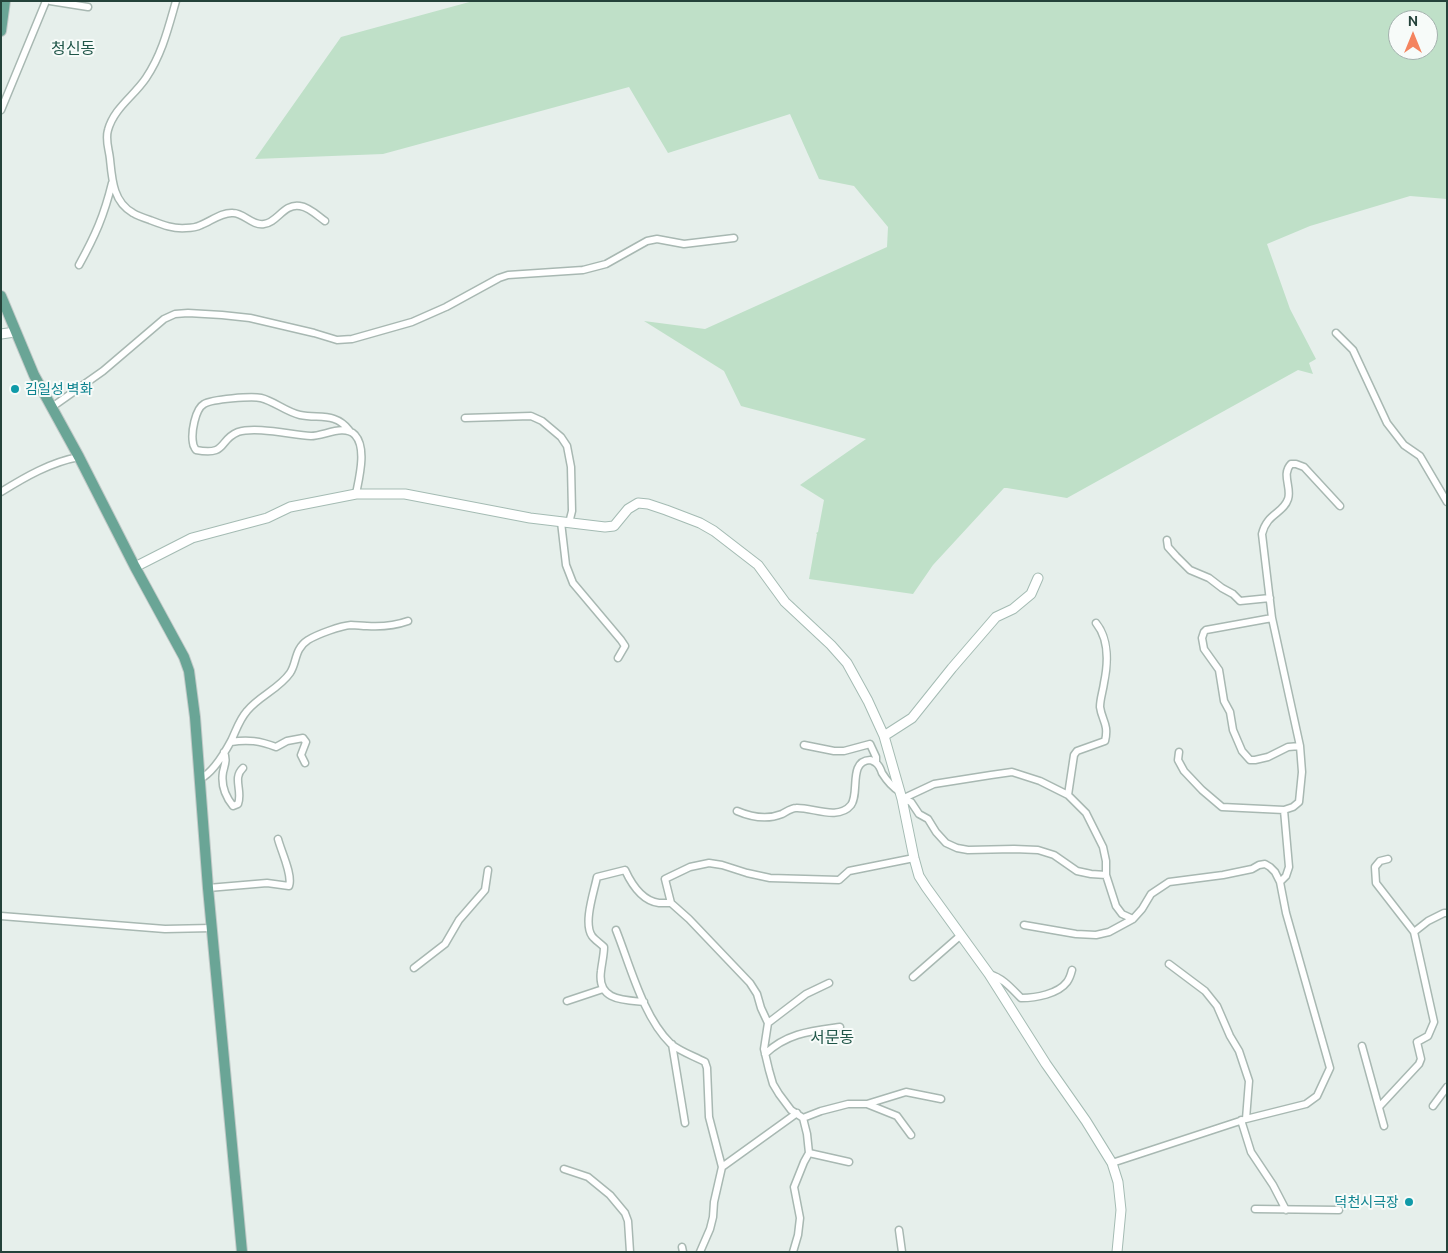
<!DOCTYPE html>
<html>
<head>
<meta charset="utf-8">
<style>
	body { margin:0 }
	#map { position:relative; width:1448px; height:1253px; overflow:hidden; background:#e6efeb; font-family:Ubuntu,sans-serif }
	canvas { display:block }
	.frame { position:absolute; inset:0; border:2px solid #24423a; pointer-events:none }
	.north { position:absolute; left:1388px; top:10px; width:50px; height:50px; box-sizing:border-box; background:#f7fbf9; border:1px solid #a3b1ad; border-radius:50%; rotate:0deg; font-size:14px; font-weight:700; line-height:20px; text-align:center; color:#24423a }
	.north::after { content:''; display:block; margin:auto; width:18px; height:22px; background:#f4845f; clip-path:polygon(50% 0,100% 100%,50% 72%,0 100%) }
</style>
</head>
<body>
<div id="map">
<canvas width="1448" height="1253"></canvas>
<div class="frame"></div>
<div class="north">N</div>
</div>
<script>
const context = document.querySelector('canvas').getContext('2d');
context.lineJoin = 'round';
function fillPath(path, color) { context.fillStyle = color; context.fill(path, 'evenodd'); }
function strokePath(path, color, width, dash) { context.strokeStyle = color; context.lineWidth = width; context.lineCap = dash ? 'butt' : 'round'; context.setLineDash(dash || []); context.stroke(path); }
function write(font, color, halo, rows, align = 'center') {
  context.font = font + ' Ubuntu,"Noto Sans KR",sans-serif'; context.lineWidth = 4; context.setLineDash([]); context.textBaseline = 'middle'; context.strokeStyle = halo; context.fillStyle = color; for (const [text, x, y, turn = 0] of rows) {
    context.save(); context.translate(x, y); context.rotate((+turn || 0) * Math.PI / 180); context.textAlign = isNaN(turn) ? turn : align; if (halo) context.strokeText(text, 0, 0); context.fillText(text, 0, 0); context.restore();
  }
}
fillPath(new Path2D(`
	M473 1H1447V199L1410 196 1310 226 1267 244 1290 309 1316 359 1309 363 1313 374 1298 370 1067 498 1007 488H1004L933 565 913 594 809 579 817 534 816 533 818 532 824 500 800 485 866 439 741 406 724 371 644 321 705 329 887 247 888 227 854 186 819 179 790 114 668 153 629 87 383 154 255 159 341 37ZM1398 20H1428V50H1398Z`), '#bfe0c8');
const street = new Path2D(`
	M50 1 88 7
	M176 1C168 29 162 54 146 78 134 96 114 108 108 130 105 140 109 149 110 159 112 179 113 202 133 213 138 216 144 218 150 220 163 225 173 229 186 228 191 228 197 227 201 225 211 221 222 212 233 213 244 213 252 226 264 224 277 223 284 203 300 206 309 207 318 216 325 221
	M1 110 46 1
	M79 265C95 236 104 216 112 183
	M1336 333 1353 350 1387 423 1404 445 1420 456 1447 502
	M52 407 103 371 164 319 175 314 188 313 222 315 250 318 314 333 337 340 352 339 412 322 446 307 499 278 508 275 583 270 606 264 647 241 657 239 684 244 734 238
	M465 418 531 416 542 421 561 437 567 446 571 467 572 511 569 523
	M349 430C335 412 319 419 300 415 286 412 274 401 261 398 252 396 212 399 204 404 195 409 191 433 193 443 193 446 195 448 196 450 228 456 218 440 238 432 256 426 292 435 311 436 324 436 344 424 355 435 367 448 359 478 356 494
	M1 492C25 477 51 462 79 457
	M561 522 566 565 573 583 621 640 625 646 618 658
	M1167 540 1168 547 1176 556 1190 570 1209 578 1222 588 1233 594 1240 601 1270 598
	M1272 618 1206 630 1204 632 1202 638 1204 649 1219 670 1224 701 1230 712 1233 730 1242 751 1250 760H1255L1268 757 1288 747 1300 746
	M231 742C248 739 260 741 276 747L287 741 303 738 306 742 301 755 305 763
	M804 745 834 751H844L870 744 876 757V762
	M224 752C227 760 225 764 223 772 221 784 225 796 233 806L238 804C243 791 232 778 243 768
	M1179 752 1178 760 1184 771 1202 790 1222 807 1284 810 1293 807 1299 802 1302 772 1300 746 1272 618 1262 534C1267 513 1283 514 1288 499 1292 488 1281 474 1291 464H1296L1304 467 1340 506
	M200 779C212 773 224 754 231 741 236 731 239 720 247 711 259 696 279 689 290 673 297 663 294 649 308 640 318 634 340 626 351 625 356 625 362 626 367 626 382 627 394 626 408 621
	M1068 795 1074 755 1077 751 1105 741C1109 724 1102 721 1100 707 1100 699 1103 691 1104 683 1108 664 1109 639 1096 623
	M902 799 911 802 919 814 928 819 936 832 946 843 957 848 968 850 1014 849 1038 850 1054 855 1077 871 1091 874 1106 875 1116 906 1122 914 1133 919
	M902 799 934 784 991 775 1012 772 1040 781 1068 795 1086 813 1103 847 1106 861V875
	M737 811C751 817 767 820 782 814 786 812 791 808 796 808 812 807 838 821 851 805 860 793 848 761 870 760 871 760 875 762 876 763 879 765 881 770 882 773 887 781 892 787 900 792
	M208 888 267 883 289 886C293 875 281 851 278 839
	M671 903 665 879 690 867 709 863 722 865 747 873 770 878 839 880 849 871 914 858
	M1 916 165 929 212 928
	M1024 925 1076 934 1096 935 1109 932 1133 919 1142 909 1151 894 1169 882 1223 875 1252 869 1259 865 1265 864 1270 867 1275 872 1280 882
	M616 930C630 965 643 1017 671 1044 681 1052 694 1056 705 1062L707 1068 709 1117 722 1167 714 1202 713 1217 710 1229 700 1252
	M1414 932 1428 921 1444 913H1447
	M1169 964 1205 991 1217 1006 1230 1036 1239 1051 1249 1081 1246 1119
	M414 968 445 944 459 920 485 890 488 870
	M989 974C1003 978 1011 988 1021 998 1036 998 1058 994 1067 982 1070 978 1071 974 1072 970
	M913 977 961 935
	M567 1001 603 989
	M644 1002C622 1000 597 1000 601 971 602 962 604 955 604 947 600 943 595 940 592 936 583 923 594 892 597 877L625 870C631 883 642 901 659 903 663 903 667 903 671 903L689 919 750 983 757 994 761 1008 768 1023 764 1049 769 1070 773 1084 779 1094 791 1110 803 1118 807 1134 809 1153 804 1162 794 1187 800 1218 798 1235 793 1252
	M768 1023 806 994 829 983
	M672 1044 685 1123
	M1362 1046 1384 1126
	M765 1054C787 1033 811 1031 840 1027
	M867 1104 897 1116 911 1135
	M1433 1106 1447 1087
	M1379 1107 1419 1064 1421 1059 1417 1042 1428 1036 1434 1022 1414 932 1376 883 1375 867 1380 861 1388 859
	M803 1118 821 1111 848 1104H867L906 1092 941 1099
	M1241 1120 1251 1152 1273 1185 1286 1210
	M809 1153 849 1162
	M1112 1163 1246 1119 1306 1104 1317 1096 1330 1068 1286 913 1280 882 1286 876 1289 867 1284 810
	M722 1167 797 1113
	M564 1169 588 1177 610 1195 625 1213 628 1221 630 1252
	M1255 1209 1339 1210
	M899 1230 902 1252
	M682 1247 683 1252`);
const secondary = new Path2D(`
	M1 334 15 332
	M135 567 192 538 267 518 290 507 356 494H405L530 518 605 527 614 526 628 509 638 503 648 504 666 510 700 523 714 531 758 565 785 602 831 645 847 663 868 701 884 736 902 799 914 858 919 876 926 887 989 974 1046 1064 1086 1121 1112 1163 1118 1182 1121 1210 1117 1252
	M884 736 912 718 952 668 996 617 1013 609 1031 594 1038 578`);
const primary = new Path2D(`
	M1 31 5 1
	M1 296 34 375 79 457 135 567 184 657 189 671 195 717 208 888 242 1252`);
strokePath(street, '#a8b8b2', 9);
strokePath(secondary, '#a4bbb3', 11);
strokePath(primary, '#c2cac8', 12);
strokePath(street, '#fff', 6);
strokePath(secondary, '#fff', 9);
strokePath(primary, '#6aa596', 10);
for (const [x, y, r, color] of [
	[15,389,5,"#0f9aa8"],
	[1409,1202,5,"#0f9aa8"]
]) { const dot = new Path2D(); dot.arc(x, y, r, 0, 2 * Math.PI); context.fillStyle = color; context.fill(dot); strokePath(dot, '#f7fbf9', 2); }
write('14px', '#0d838f', '#f7fbf9', [
	["김일성 벽화",25,389],
	["덕천시극장",1399,1202,"right"]
], 'left');
write('16px', '#1f5548', '#f7fbf9', [
	["청신동",73,49],
	["서문동",832,1038]
]);
</script>
</body>
</html>
